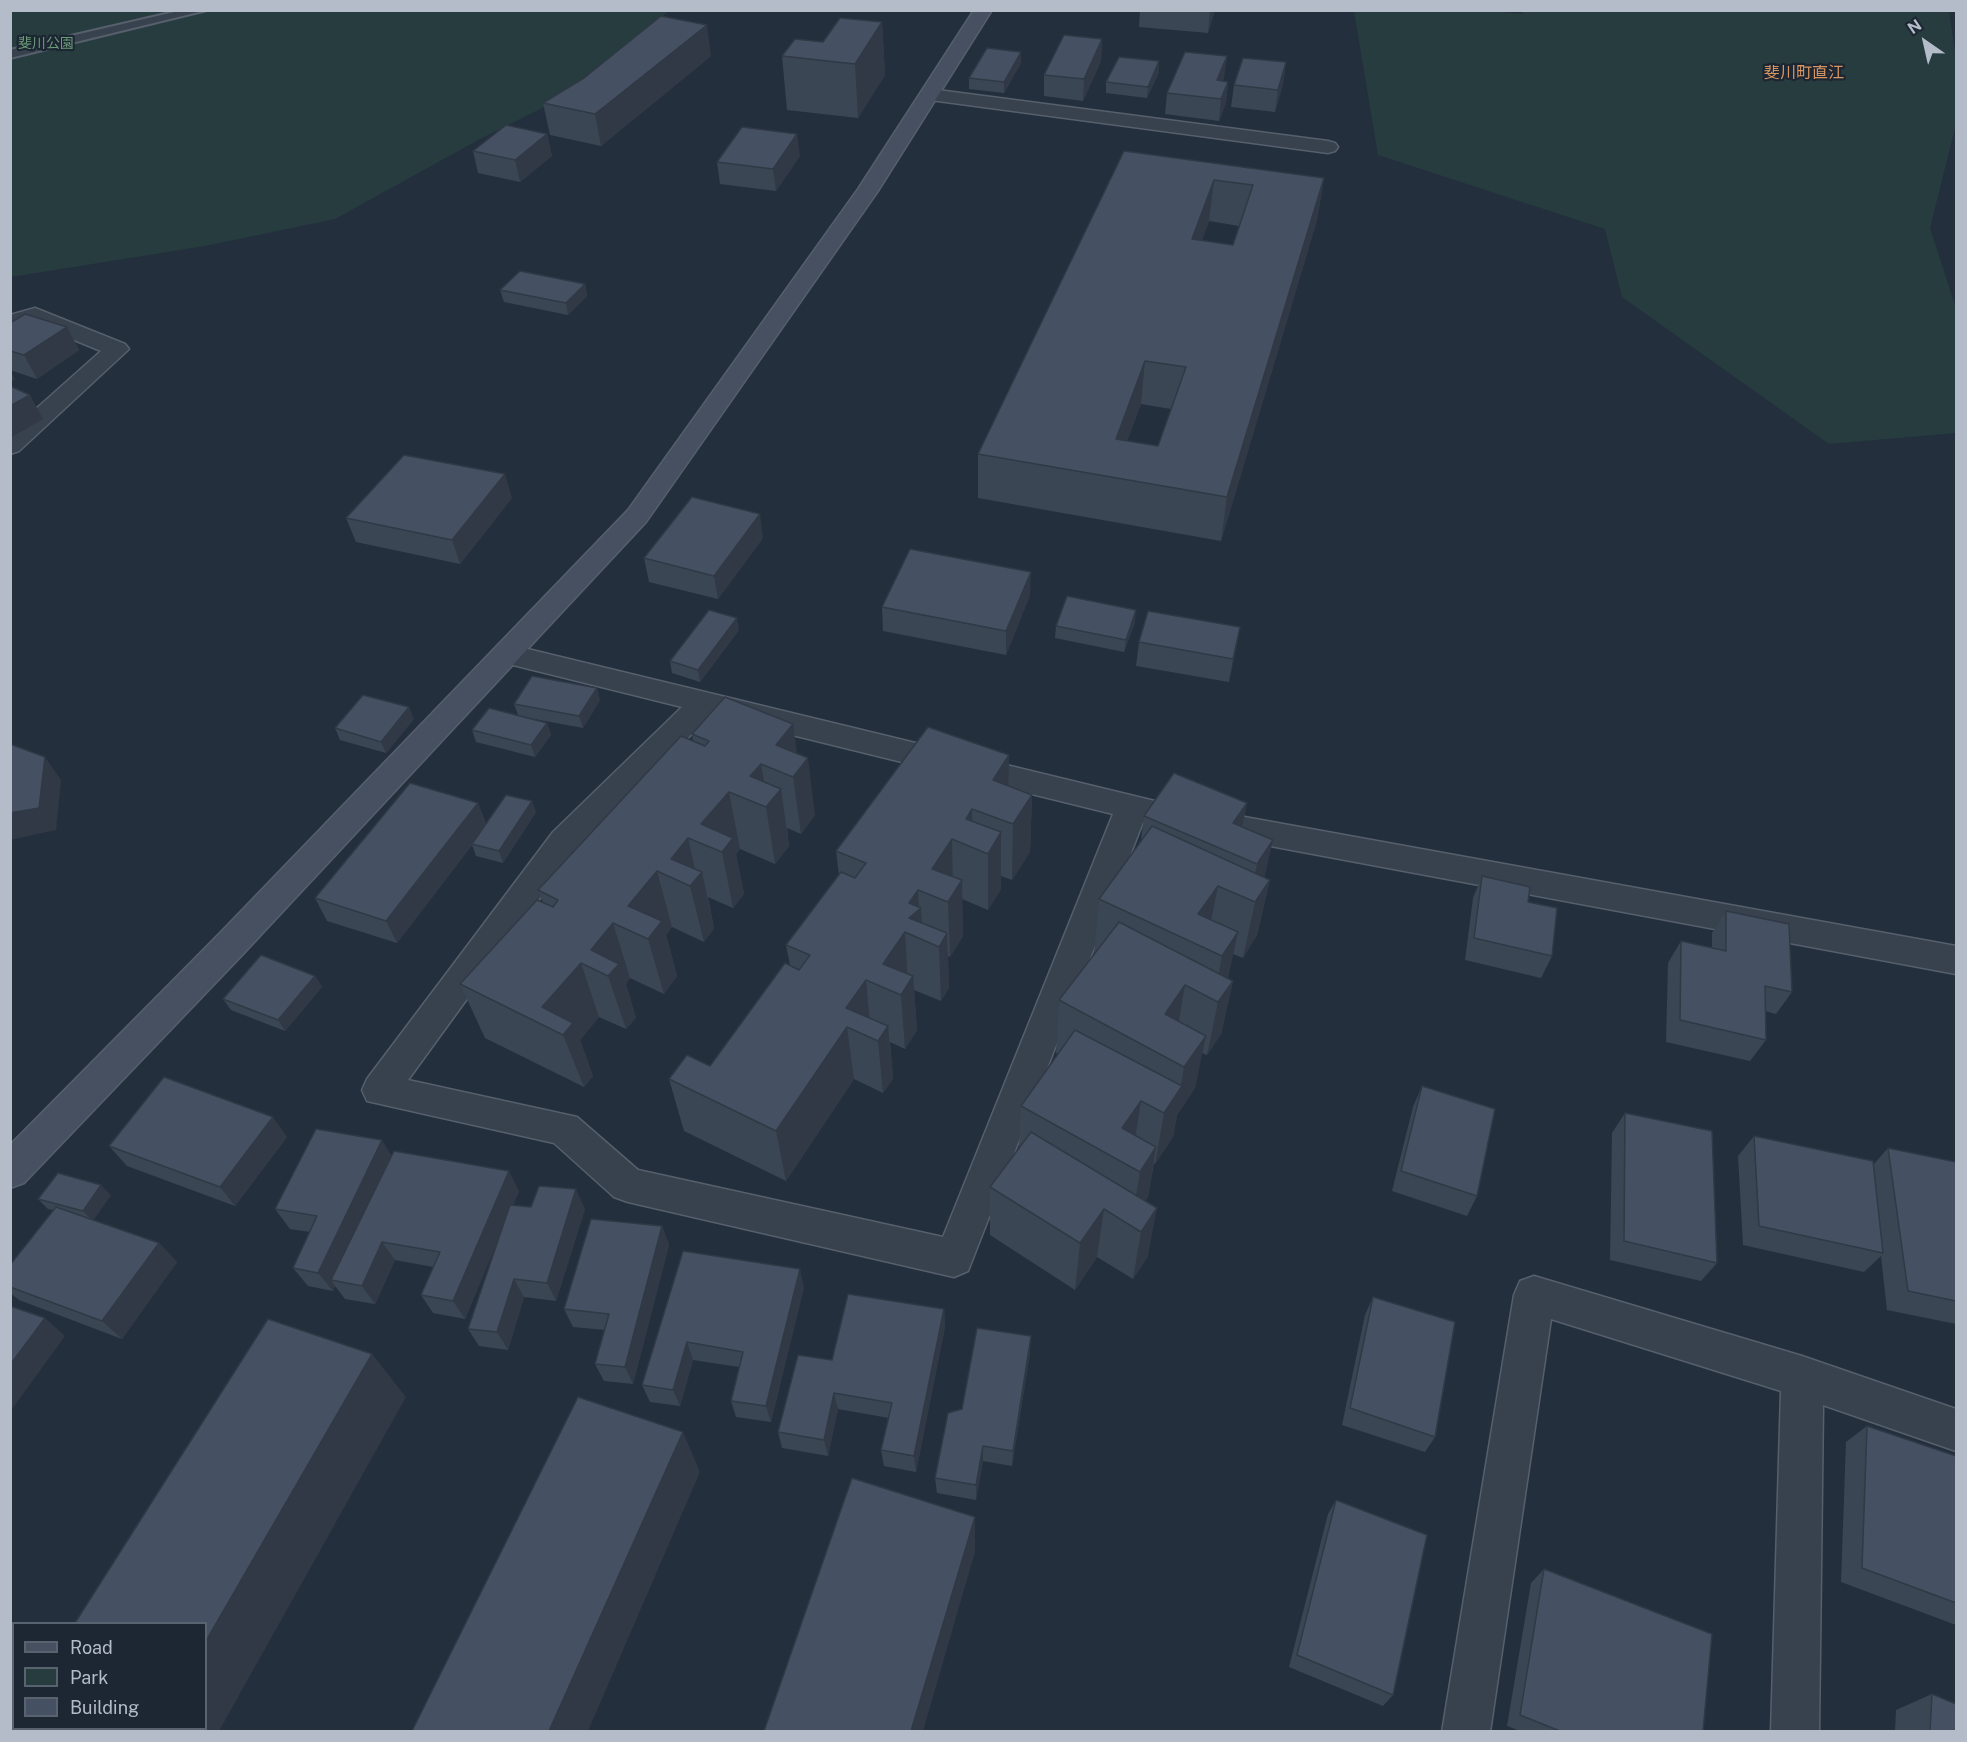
<!DOCTYPE html>
<html>
<head>
<meta charset="utf-8">
<style>
	body { margin:0 }
	#map { position:relative; width:1967px; height:1742px; overflow:hidden; background:#242f3e; font-family:"Public Sans",sans-serif }
	canvas { display:block }
	.frame { position:absolute; inset:0; border:12px solid #b4bcc9; pointer-events:none }
	.legend { position:absolute; left:12px; top:1622px; width:195px; height:108px; box-sizing:border-box; background:#1d2633; border:2px solid #59626f; margin:0; padding:8px 10px; list-style:none; font-size:18px; color:#b4bcc9 }
	.legend li { display:flex; align-items:center; gap:12px; height:30px }
	.legend b { width:30px; border:2px solid #59626f }
	.north { position:absolute; left:1895px; top:12px; width:60px; height:60px; -webkit-text-stroke:4px #1d2633; paint-order:stroke; rotate:326deg; font-size:16px; font-weight:700; line-height:24px; text-align:center; color:#b4bcc9 }
	.north::after { content:''; display:block; margin:auto; width:21px; height:27px; background:#b4bcc9; clip-path:polygon(50% 0,100% 100%,50% 72%,0 100%) }
</style>
</head>
<body>
<div id="map">
<canvas width="1967" height="1742"></canvas>
<div class="frame"></div>
<ul class="legend">
<li><b style="height:8px;background:#465061"></b>Road</li>
<li><b style="height:16px;background:#263c3f"></b>Park</li>
<li><b style="height:16px;background:#455162"></b>Building</li>
</ul>
<div class="north">N</div>
</div>
<script>
const context = document.querySelector('canvas').getContext('2d');
context.lineJoin = 'round';
function fillPath(path, color) { context.fillStyle = color; context.fill(path, 'evenodd'); }
function strokePath(path, color, width, dash) { context.strokeStyle = color; context.lineWidth = width; context.lineCap = dash ? 'butt' : 'round'; context.setLineDash(dash || []); context.stroke(path); }
function write(font, color, halo, rows, align = 'center') {
  context.font = font + ' "Public Sans","Noto Sans JP",sans-serif'; context.lineWidth = 4.5; context.setLineDash([]); context.textBaseline = 'middle'; context.strokeStyle = halo; context.fillStyle = color; for (const [text, x, y, turn = 0] of rows) {
    context.save(); context.translate(x, y); context.rotate((+turn || 0) * Math.PI / 180); context.textAlign = isNaN(turn) ? turn : align; if (halo) context.strokeText(text, 0, 0); context.fillText(text, 0, 0); context.restore();
  }
}
fillPath(new Path2D(`
	M286 10 669 11 548 105 480 139 335 219 205 246 11 277 10 11H281L274 13Z
	M1476 10 1523 14V10L1949 11 1956 58V124L1930 228 1956 308V433L1829 444 1622 297 1605 229 1378 155 1354 11Z`), '#263c3f');
const lane = new Path2D(`
	M183 10H207L10 58V50Z`);
const street = new Path2D(`
	M930 89 1328 141 1335 143 1338 147 1335 151 1328 153 923 99 920 95 923 91Z
	M35 308 125 344 129 349 19 451 10 454V432L101 351 33 323 10 329V315Z
	M507 644 1163 803 1168 812 1163 821 1152 824 1143 822 968 1271 954 1277 628 1202 614 1197 554 1143 367 1101 362 1090 367 1079 553 832 682 707 497 661 492 654 497 647ZM711 715 1113 814 943 1237 638 1170 577 1117 408 1080 575 850Z
	M1206 810 1956 946V974L1206 834 1195 831 1190 822 1195 813Z
	M1534 1276 1802 1356 1956 1409V1451L1823 1405 1819 1732H1771L1781 1391 1551 1319 1490 1732H1442L1514 1295 1520 1281Z`);
const secondary = new Path2D(`
	M974 10H992L878 191 646 522 244 953 24 1183 10 1188V1145L220 933 628 510 858 189Z`);
strokePath(lane, '#565f6c', 4);
strokePath(street, '#565f6c', 3);
strokePath(secondary, '#565f6c', 3);
fillPath(lane, '#38414e');
fillPath(street, '#38414e');
fillPath(secondary, '#465061');
fillPath(new Path2D(`
	M1140 10H1215L1208 33 1139 27Z
	M882 22 885 75 858 118 787 110 782 56Z
	M1102 39 1101 61 1083 101 1044 96V75Z
	M1021 52V63L1004 93 969 89V78Z
	M711 56 601 146 550 135 543 103 584 78Z
	M1227 56 1223 81 1228 82 1226 103 1219 121 1165 114 1167 93Z
	M1159 61V72L1147 98 1106 93V82Z
	M1286 62 1283 84 1275 112 1231 107 1234 85Z
	M547 134 552 156 520 182 478 173 473 151Z
	M1124 151 1324 178 1317 220 1221 541 978 498V454ZM1209 221 1239 226 1233 245 1202 240ZM1141 404 1171 409 1158 446 1127 441Z
	M800 156 776 191 720 184 717 162Z
	M585 284 587 296 568 315 504 302 500 290Z
	M10 323 67 327 79 350 37 379 10 370Z
	M512 498 460 564 356 542 346 518Z
	M763 538 718 599 649 582 644 558Z
	M1030 595 1006 655 883 631 882 607Z
	M1135 622 1124 652 1055 638 1056 626Z
	M1240 627 1229 682 1136 666 1139 642Z
	M739 630 700 682 672 673 670 661Z
	M600 700 583 728 529 718 547 723 551 735 535 757 476 742 472 730 518 715 514 704Z
	M414 719 386 753 340 740 335 728Z
	M692 734 797 754 815 815 801 834 787 828 789 846 775 864 740 849 736 854 744 894 733 908 708 897 714 928 704 942 672 927 666 935 677 976 664 994 630 978 626 984 636 1018 626 1029 599 1017 580 1040 593 1076 584 1087 485 1038 460 984 543 902 538 890 693 742Z
	M1009 755V786L1032 795 1030 852 1012 880 1001 876V889L988 910 962 899 963 936 950 957 948 956 949 988 941 1001 914 990 917 1030 905 1049 890 1042 893 1079 883 1093 854 1079 786 1181 684 1131 669 1079 710 1066 790 965 786 945 839 875 836 851Z
	M478 803 486 824 536 812 503 863 476 856 472 845 397 943 327 921 315 898Z
	M1247 803 1242 827 1264 877 1270 880 1257 935 1243 958 1233 954 1228 978 1233 981 1221 1034 1207 1055 1202 1053 1195 1088 1177 1115 1173 1137 1155 1164 1154 1163 1148 1197 1145 1201 1148 1256 1133 1279 1097 1257 1075 1290 990 1235V1187L1019 1148 1021 1106 1058 1054 1056 1053 1059 1000 1094 954 1099 899 1141 841 1144 816Z
	M1482 876 1528 902 1552 956 1541 978 1465 960 1473 898Z
	M1726 911 1792 992 1776 1014 1765 1011 1766 1040 1750 1061 1666 1042 1668 963 1681 941 1712 948V933Z
	M315 976 322 987 285 1031 231 1010 223 999Z
	M1422 1086 1477 1196 1467 1216 1392 1191 1413 1107Z
	M1625 1113 1717 1263 1701 1281 1610 1260 1612 1133Z
	M1754 1136 1873 1165 1888 1148 1956 1162V1324L1887 1310 1881 1256 1864 1272 1743 1245 1738 1156Z
	M287 1137 235 1206 127 1166 109 1146Z
	M392 1155 519 1191 513 1205 531 1207 585 1209 556 1301 524 1297 508 1350 479 1346 468 1329 499 1237 465 1319 433 1313 421 1295 433 1267 395 1260 375 1304 345 1299 335 1286 333 1291 308 1286 293 1268 310 1232 290 1229 275 1209Z
	M111 1195 93 1220 159 1243 177 1262 122 1339 19 1300 10 1293V1265L53 1210 48 1209 38 1199Z
	M662 1226 669 1245 633 1384 604 1381 595 1364 605 1330 573 1327 564 1309Z
	M683 1251 804 1287 771 1422 736 1417 731 1401 739 1367 693 1360 680 1406 650 1402 642 1385Z
	M1373 1297 1435 1437 1425 1452 1342 1425 1365 1315Z
	M944 1309 945 1327 916 1472 884 1466 881 1450 889 1418 838 1409 828 1456 782 1448 778 1432 832 1360Z
	M1030 1353 1012 1466 983 1461 976 1500 937 1493 935 1478 962 1409Z
	M1867 1426 1956 1456V1625L1841 1582 1846 1442Z
	M1336 1500 1393 1695 1383 1706 1289 1667 1328 1514Z
	M1544 1569 1703 1731H1520L1507 1726 1531 1583Z
	M1932 1694 1956 1731H1895L1896 1710Z`), '#3b4654');
fillPath(new Path2D(`
	M1210 10H1215L1208 33Z
	M882 22 885 75 858 118 855 64Z
	M707 25 711 56 601 146 595 114Z
	M1102 39 1101 61 1083 101 1084 79Z
	M1021 52V63L1004 93V82Z
	M1227 56 1224 78 1216 99 1217 80Z
	M1159 61V72L1147 98 1148 87Z
	M1286 62 1283 84 1275 112 1278 90Z
	M1228 82 1226 103 1219 121 1221 99Z
	M547 134 552 156 520 182 515 160Z
	M797 134 800 156 776 191 773 169Z
	M1324 178 1317 220 1221 541 1227 497Z
	M1214 180 1209 221 1187 281 1192 239Z
	M585 284 587 296 568 315 566 303Z
	M67 327 79 350 37 379 24 355Z
	M1145 361 1141 404 1114 477 1116 439Z
	M10 371 15 379 10 382Z
	M30 395 43 419 10 438V406Z
	M505 474 512 498 460 564 452 540Z
	M760 514 763 538 718 599 714 576Z
	M1031 572 1030 595 1006 655V631Z
	M1136 610 1135 622 1124 652 1126 640Z
	M737 618 739 630 700 682 698 670Z
	M1240 627 1236 651 1229 682 1233 659Z
	M597 688 600 700 583 728 579 716Z
	M409 707 414 719 386 753 381 742Z
	M547 723 551 735 535 757 531 745Z
	M793 724 799 768 808 758 815 815 801 834 793 777 776 745Z
	M1009 755 1008 813 993 780Z
	M45 757 61 780 56 830 10 840V813Z
	M761 764 768 804 781 789 789 846 775 864 766 807 750 776Z
	M729 792 740 849 736 854 744 894 733 908 722 852 701 824Z
	M1032 795 1030 852 1012 880 1013 824Z
	M532 801 536 812 503 863 499 851Z
	M478 803 486 826 397 943 386 921Z
	M1247 803 1236 855 1233 823Z
	M972 809 973 848 966 819Z
	M1001 832V889L988 910V854Z
	M688 838 697 878 702 872 714 928 704 942 690 886 671 859Z
	M952 839 953 894 962 880 963 936 950 957 948 902 932 869Z
	M1273 840 1261 893 1270 880 1257 935 1243 958 1255 902 1249 900 1257 864Z
	M657 871 672 927 666 935 677 976 664 994 648 939 628 906Z
	M1218 886 1207 941 1198 914Z
	M918 890 919 909 921 908 923 940 909 918V903Z
	M613 923 630 978 626 984 636 1018 626 1029 608 976 591 950Z
	M905 932 908 984 913 976 917 1030 905 1049 901 995 883 964Z
	M1238 932 1226 987 1214 1000 1222 956Z
	M947 933 949 988 941 1001 939 947Z
	M581 963 599 1017 580 1040 593 1076 584 1087 563 1035 542 1007Z
	M315 976 322 987 285 1031 278 1020Z
	M866 980 871 1034 846 1008Z
	M1233 981 1221 1034 1207 1055 1218 1002Z
	M1185 985 1176 1038 1165 1014Z
	M888 1026 893 1079 883 1093 878 1041Z
	M847 1027 854 1079 786 1181 776 1131Z
	M1206 1036 1195 1088 1177 1115 1173 1137 1155 1164 1164 1113 1180 1090 1184 1067Z
	M1141 1101 1133 1152 1122 1128Z
	M273 1117 287 1137 235 1206 220 1187Z
	M382 1140 394 1160 331 1280 335 1286 333 1291 318 1273Z
	M1156 1147 1148 1197 1132 1220 1140 1172Z
	M509 1171 519 1191 465 1319 453 1301Z
	M101 1185 111 1195 93 1221 83 1211Z
	M576 1189 585 1209 556 1301 547 1283Z
	M1157 1208 1148 1256 1133 1279 1141 1232Z
	M1104 1209 1097 1257 1075 1290 1080 1243Z
	M662 1226 669 1245 633 1384 625 1367Z
	M382 1242 395 1260 375 1304 362 1286Z
	M159 1243 177 1262 122 1339 102 1321Z
	M800 1269 804 1287 771 1422 766 1406Z
	M514 1279 524 1297 508 1350 497 1332Z
	M944 1309 945 1327 916 1472 914 1456Z
	M45 1318 65 1336 10 1412V1365Z
	M1031 1336 1030 1353 1012 1466 1013 1451Z
	M687 1342 693 1360 680 1406 673 1390Z
	M372 1354 406 1397 219 1731H153L154 1728H206V1641Z
	M834 1393 838 1409 828 1456 824 1440Z
	M683 1432 700 1472 588 1731H549Z
	M983 1446V1461L976 1500V1485Z
	M975 1517V1552L923 1731H911Z`), '#303945');
const building = new Path2D(`
	M661 16 707 25 595 114 543 103 584 78Z
	M840 18 882 22 855 64 782 56 795 39 823 42Z
	M1064 35 1102 39 1084 79 1044 75Z
	M987 48 1021 52 1004 82 969 78Z
	M1185 52 1227 56 1217 80 1228 82 1221 99 1167 93Z
	M1119 57 1159 61 1148 87 1106 82Z
	M1243 58 1286 62 1278 90 1234 85Z
	M506 125 547 134 515 160 473 151Z
	M742 127 797 134 773 169 717 162Z
	M1124 151 1324 178 1227 497 978 454ZM1214 180 1253 185 1233 245 1192 239ZM1145 361 1186 367 1158 446 1116 439Z
	M520 271 585 284 566 303 500 290Z
	M25 314 67 327 24 355 10 351V323Z
	M10 386 30 395 10 406Z
	M404 455 505 474 452 540 346 518Z
	M692 497 760 514 714 576 644 558Z
	M910 549 1031 572 1006 631 882 607Z
	M1067 596 1136 610 1126 640 1056 626Z
	M709 610 737 618 698 670 670 661Z
	M1148 611 1240 627 1233 659 1139 642Z
	M532 676 597 688 579 716 514 704Z
	M363 695 409 707 381 742 335 728Z
	M725 697 793 724 776 745 808 758 793 777 761 764 750 776 781 789 766 807 729 792 701 824 733 838 722 852 688 838 671 859 702 872 690 886 657 871 628 906 662 921 648 939 613 923 591 950 619 964 608 976 581 963 542 1007 573 1023 563 1035 460 984 537 900 553 907 558 900 538 890 681 736 705 746 709 741 692 734Z
	M489 708 547 723 531 745 472 730Z
	M928 727 1009 755 993 780 1032 795 1013 824 972 809 966 819 1001 832 988 854 952 839 932 869 962 880 948 902 918 890 909 903 921 908 909 918 947 933 939 947 905 932 883 964 913 976 901 995 866 980 846 1008 888 1026 878 1041 847 1027 776 1131 669 1079 687 1055 710 1066 785 963 799 970 810 955 786 945 841 872 855 878 866 863 836 851Z
	M10 744 45 757 39 808 10 813Z
	M1174 773 1247 803 1233 823 1273 840 1257 864 1144 816Z
	M410 783 478 803 386 921 315 898Z
	M506 795 532 801 499 851 472 844Z
	M1152 826 1270 880 1255 902 1218 886 1198 914 1238 932 1222 956 1099 899Z
	M1482 876 1530 887 1528 902 1557 908 1552 956 1474 938Z
	M1726 911 1789 924 1792 992 1765 986 1766 1040 1680 1020 1681 941 1726 951Z
	M1119 922 1233 981 1218 1002 1185 985 1165 1014 1206 1036 1184 1067 1059 1000Z
	M261 955 315 976 278 1020 223 999Z
	M1075 1030 1182 1086 1164 1113 1141 1101 1122 1128 1156 1147 1140 1172 1021 1106Z
	M164 1077 273 1117 220 1187 109 1146Z
	M1422 1086 1495 1109 1477 1196 1401 1171Z
	M1625 1113 1712 1131 1717 1263 1624 1241Z
	M316 1129 382 1140 318 1273 293 1268 317 1216 275 1209Z
	M1031 1132 1157 1208 1141 1232 1104 1209 1080 1243 990 1187Z
	M1754 1136 1873 1161 1883 1253 1759 1226Z
	M1888 1148 1956 1162V1301L1908 1291Z
	M394 1151 509 1171 453 1301 421 1295 440 1252 382 1242 362 1286 331 1280Z
	M58 1173 101 1185 83 1211 38 1199Z
	M539 1186 576 1189 547 1283 514 1279 497 1332 468 1329 510 1205 531 1207Z
	M56 1207 159 1243 102 1321 10 1287V1265Z
	M591 1219 662 1226 625 1367 595 1364 609 1314 564 1309Z
	M683 1251 800 1269 766 1406 731 1401 743 1352 687 1342 673 1390 642 1385Z
	M848 1294 944 1309 914 1456 881 1450 892 1403 834 1393 824 1440 778 1432 798 1355 832 1360Z
	M1373 1297 1455 1322 1435 1437 1350 1408Z
	M10 1306 45 1318 10 1365Z
	M268 1319 372 1354 206 1641V1623H75Z
	M977 1328 1031 1336 1013 1451 983 1446 976 1485 935 1478 948 1413 962 1409Z
	M578 1397 683 1432 549 1731H412Z
	M1867 1426 1956 1456V1603L1862 1568Z
	M852 1478 975 1517 911 1731H764Z
	M1336 1500 1427 1535 1393 1695 1297 1655Z
	M1544 1569 1712 1634 1703 1731H1560L1520 1715Z
	M1932 1694 1956 1704V1731H1930Z
	M14 1720V1728H154L153 1731H17L10 1729V1724Z`);
fillPath(building, '#455162');
strokePath(building, '#303945', 1.5);
write('14px', '#6b9a76', '#1d2633', [
	["斐川公園",46,44]
]);
write('16px', '#d59563', '#1d2633', [
	["斐川町直江",1804,73]
]);
</script>
</body>
</html>
